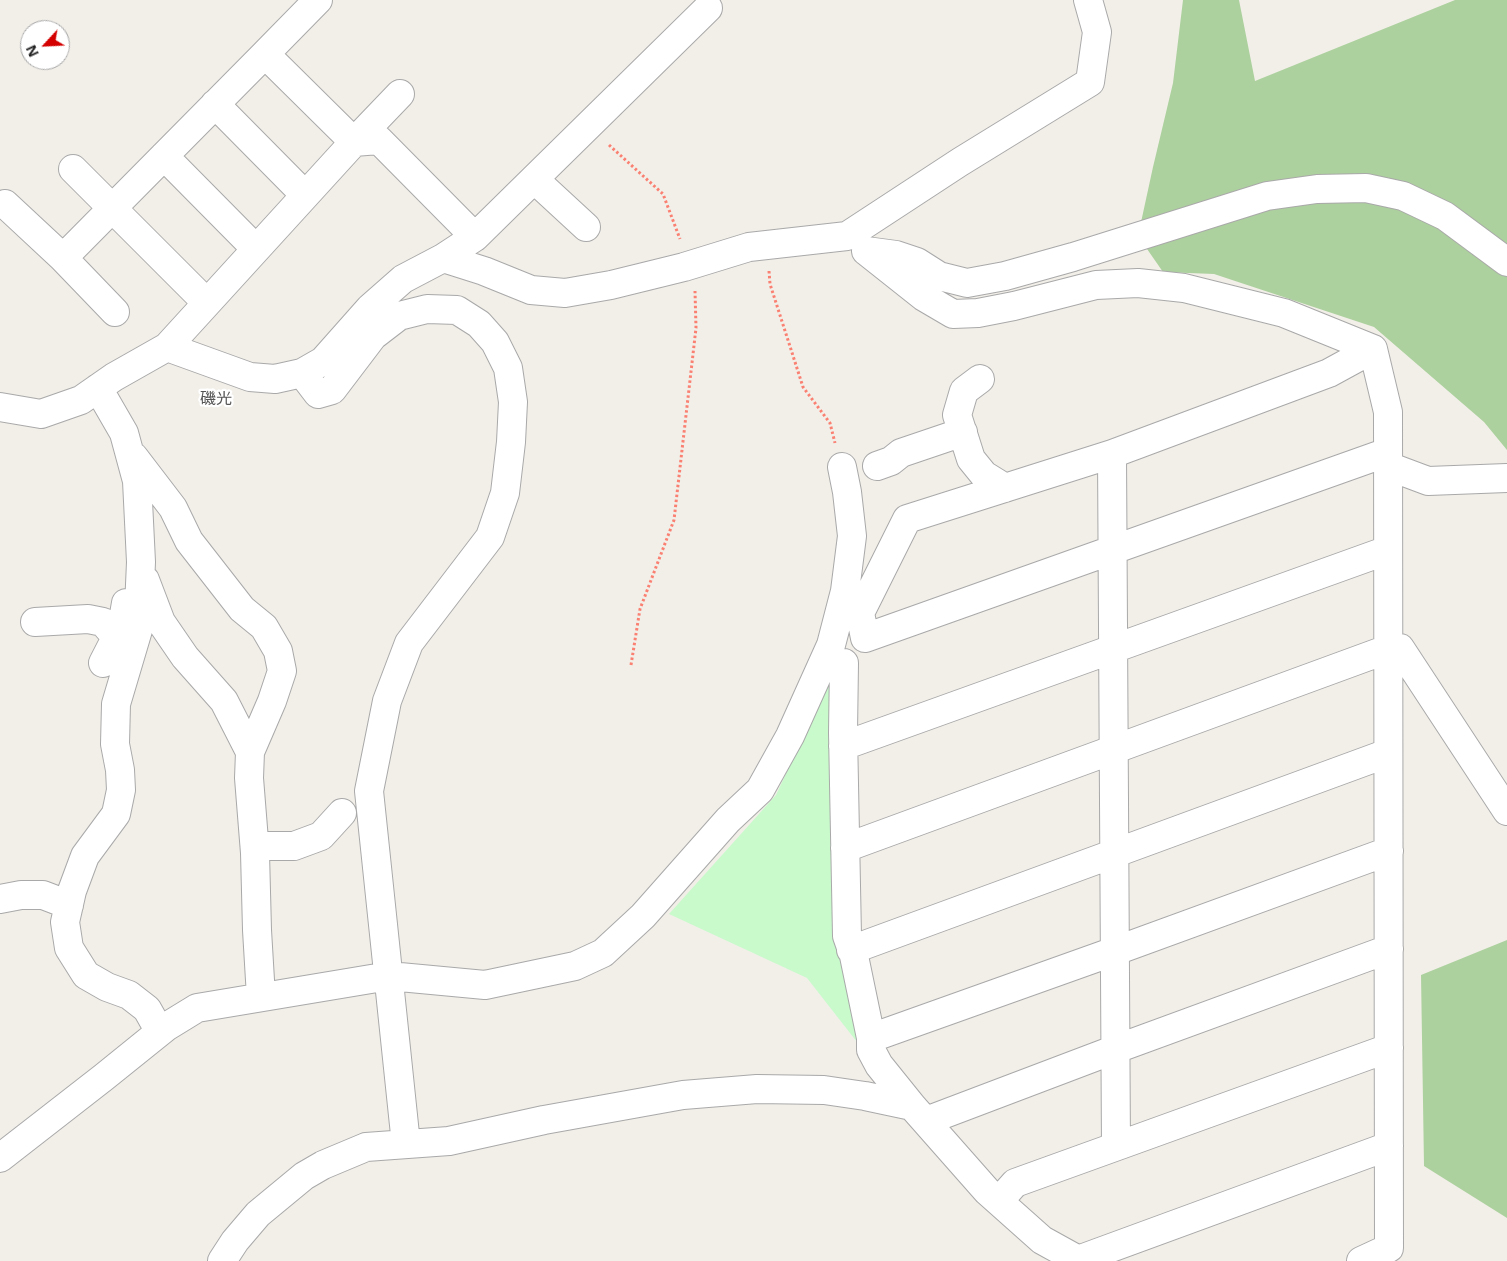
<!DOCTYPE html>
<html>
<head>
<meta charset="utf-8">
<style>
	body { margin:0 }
	#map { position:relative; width:1507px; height:1261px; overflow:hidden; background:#f2efe9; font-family:"Open Sans",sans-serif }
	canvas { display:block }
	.north { position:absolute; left:20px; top:20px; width:50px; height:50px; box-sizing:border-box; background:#fff; border:1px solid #a7a7a7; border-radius:50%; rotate:245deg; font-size:14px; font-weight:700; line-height:20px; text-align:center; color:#222 }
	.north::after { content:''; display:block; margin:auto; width:18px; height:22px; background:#d40000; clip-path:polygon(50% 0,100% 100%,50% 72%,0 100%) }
</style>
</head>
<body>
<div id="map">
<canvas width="1507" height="1261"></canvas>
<div class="north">N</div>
</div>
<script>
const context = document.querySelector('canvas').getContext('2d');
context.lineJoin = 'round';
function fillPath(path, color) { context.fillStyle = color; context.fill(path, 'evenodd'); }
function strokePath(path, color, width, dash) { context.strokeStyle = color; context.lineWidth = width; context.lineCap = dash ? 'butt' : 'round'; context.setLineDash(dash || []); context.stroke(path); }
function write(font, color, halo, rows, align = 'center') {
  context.font = font + ' "Open Sans","Noto Sans JP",sans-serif'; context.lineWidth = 4.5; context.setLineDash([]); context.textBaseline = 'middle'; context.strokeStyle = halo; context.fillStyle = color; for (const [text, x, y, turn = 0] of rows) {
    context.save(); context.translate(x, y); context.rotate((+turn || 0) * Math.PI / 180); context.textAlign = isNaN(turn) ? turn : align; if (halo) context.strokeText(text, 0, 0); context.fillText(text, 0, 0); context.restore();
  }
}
fillPath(new Path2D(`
	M1183 0H1239L1255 81 1455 0H1507V450L1484 422 1374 327 1214 274 1163 272 1138 236 1153 167 1173 83Z
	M1507 940V1218L1424 1166 1421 975Z`), '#add19e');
fillPath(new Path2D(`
	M833 672 851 997 857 1042 807 978 669 914 776 795Z`), '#c8facc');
const minor = new Path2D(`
	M215 104 305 195
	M164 156 256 249
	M73 169 207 303
	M534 179 586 227
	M5 204 63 258 115 312
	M475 237 708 8
	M866 251 896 255 917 262 939 276 967 283 1005 276 1073 257 1267 196 1317 189 1366 188 1403 196 1445 216 1507 262
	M866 251 924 297 953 314 978 313 1014 306 1096 285 1138 283 1184 288 1284 313 1373 349
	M63 258 265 54
	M443 258 484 271 531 290 565 293 611 285 684 267 749 247 847 236 960 162 1090 82 1097 32 1088 0
	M167 347 354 142 400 94
	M302 373 318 394 332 390 373 336 399 316 427 309 457 310 479 324 495 342 508 368 513 402 511 442 505 493 490 537 409 643 387 701 369 791 406 1144
	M980 379 964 391 957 415 971 459 984 475 1005 488
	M98 388 124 433 137 481 141 562 138 630 116 704 115 744 120 770 121 790 116 814 85 856 72 891 65 922 69 948 86 975 107 987 129 995 147 1009 160 1032
	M0 407 41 414 81 400 114 377 167 347 250 377 275 379 302 373 323 361 370 308 403 279 443 258 475 237 379 140 354 142 265 54 318 0
	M1112 454 907 519 860 613 865 638 1388 452
	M134 457 173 508 189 541 242 609 264 627 278 651 282 671 272 701 250 752
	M877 466 891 461 901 453 963 432
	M1388 466 1428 481 1507 478
	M145 580 161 622 185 657 224 701 250 752 249 778 255 853 257 930 261 997
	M35 622 88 619 103 622 116 637
	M103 663 122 626 126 603
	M844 663 843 733 847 936 854 956 871 1038V1050L879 1065 912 1106 987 1191 1042 1240 1080 1261
	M843 746 1388 550
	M255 846H294L321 836 342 813
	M845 848 1388 649 1400 648 1507 811
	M0 899 21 895H43L69 905
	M851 950 1388 753
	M871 1038 1115 951 1389 851
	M926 1121 1116 1049 1389 949
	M1116 1146 1112 454 1329 373 1373 349
	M0 1158 104 1077 166 1027 197 1008 389 976 485 985 575 966 603 953 643 916 728 820 760 790 790 736 831 645 845 591 852 536 847 492 842 467
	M999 1201 1015 1183 1389 1048
	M1078 1260 1389 1146
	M222 1261 235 1241 258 1214 304 1176 323 1165 366 1147 449 1141 544 1120 683 1095 757 1089 824 1090 865 1096 912 1106
	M1361 1261 1389 1248 1388 412 1373 349`);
strokePath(minor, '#a9a9a9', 30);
strokePath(new Path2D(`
	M609 145 663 194 680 239
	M769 271 770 284 803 387 830 423 835 443
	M631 665 640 609 674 520 696 328 695 291`), '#fa8072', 3, [2.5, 2.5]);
strokePath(minor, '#fff', 28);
write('16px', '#555', '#fff', [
	["磯光",216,399]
]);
</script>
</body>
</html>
